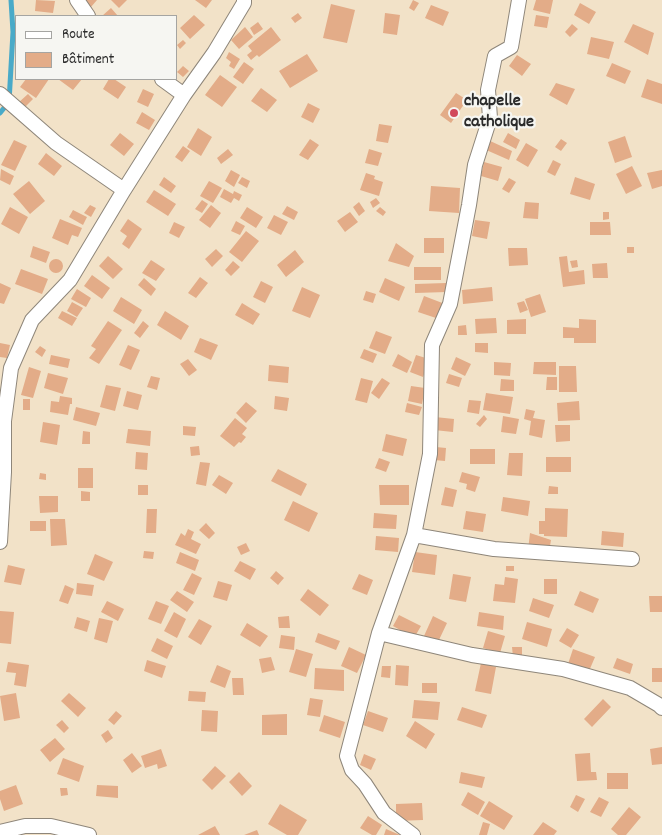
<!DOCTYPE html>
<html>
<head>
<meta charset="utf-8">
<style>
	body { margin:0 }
	#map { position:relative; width:662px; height:835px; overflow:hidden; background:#f2e2c8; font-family:Dekko,sans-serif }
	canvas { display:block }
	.legend { position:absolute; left:15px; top:15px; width:162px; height:65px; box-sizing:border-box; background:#f6f6f2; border:1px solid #a5a5a2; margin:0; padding:6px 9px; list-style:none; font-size:15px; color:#2b2b2b }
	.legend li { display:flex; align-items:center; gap:10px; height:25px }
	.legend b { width:25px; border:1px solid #a5a5a2 }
</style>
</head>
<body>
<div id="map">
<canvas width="662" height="835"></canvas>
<ul class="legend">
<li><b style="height:6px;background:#fff"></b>Route</li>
<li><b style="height:14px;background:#e3ac88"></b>Bâtiment</li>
</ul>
</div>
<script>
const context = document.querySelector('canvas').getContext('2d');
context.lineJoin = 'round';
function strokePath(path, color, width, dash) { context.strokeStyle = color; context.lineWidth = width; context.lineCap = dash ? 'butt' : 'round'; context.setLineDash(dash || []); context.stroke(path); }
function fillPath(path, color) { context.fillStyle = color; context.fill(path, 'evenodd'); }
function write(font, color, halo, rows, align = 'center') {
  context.font = font + ' Dekko,sans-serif'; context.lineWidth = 4.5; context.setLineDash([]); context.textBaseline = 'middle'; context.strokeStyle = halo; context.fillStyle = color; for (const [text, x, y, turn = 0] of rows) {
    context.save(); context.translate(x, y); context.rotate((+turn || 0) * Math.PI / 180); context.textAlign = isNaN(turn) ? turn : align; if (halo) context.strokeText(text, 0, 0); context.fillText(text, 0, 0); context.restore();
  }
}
strokePath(new Path2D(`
	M0 113 9 102 13 32 11 0`), '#49aac8', 5);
fillPath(new Path2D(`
	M36 0 55 1 53 13 35 11Z
	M81 0H97L91 7Z
	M111 0H127L119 8Z
	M195 0H212L206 8Z
	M413 0 419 3 414 11 409 8Z
	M536 0H553L550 14 533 10Z
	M580 3 596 12 589 24 574 15Z
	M331 4 355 10 347 43 323 38Z
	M431 5 449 12 443 26 425 18Z
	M111 8 118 16H102Z
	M298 13 302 18 295 23 291 18Z
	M385 13 400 15 397 35 383 33Z
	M194 15 205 25 190 39 180 28Z
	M536 15 549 17 547 28 534 26Z
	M258 22 263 29 254 35 250 28Z
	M572 24 578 29 570 37 565 32Z
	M633 24 654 33 648 55 624 42Z
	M245 27 253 37 239 49 231 40Z
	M271 27 281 40 259 57 257 55 251 60 247 55 252 51 248 46Z
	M591 37 614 42 609 59 587 54Z
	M183 40 186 43 180 49 177 45Z
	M229 52 240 59 234 69 229 66 231 62 226 58Z
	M307 54 318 71 290 88 279 71Z
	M517 55 531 64 522 76 509 66Z
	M244 62 254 69 243 84 233 77Z
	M612 63 631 71 625 84 606 76Z
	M183 66 189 71 183 77 177 72Z
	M220 75 237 87 222 107 205 95Z
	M26 79H49L36 98 20 87Z
	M58 79H82L73 90Z
	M109 79H114L126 87 118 99 103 89Z
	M647 79 662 84V104L641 97Z
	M556 83 575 89 567 105 549 95Z
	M261 88 277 100 267 112 251 101Z
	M143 89 154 94 148 107 137 102Z
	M456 93 467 100 451 123 440 115Z
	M28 94 33 99 24 108 18 103Z
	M308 103 320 109 313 123 301 117Z
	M142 112 155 120 149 130 136 123Z
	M379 124 392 126 388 143 376 141Z
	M198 128 212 137 201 156 187 147Z
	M120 133 134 144 124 156 110 145Z
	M508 133 520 140 516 149 503 142Z
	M625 136 632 157 615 163 608 142Z
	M310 139 319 145 308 160 299 155Z
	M561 139 567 143 561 151 555 147Z
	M14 140 27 146 15 171 1 165Z
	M488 140 512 151 509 160 484 149Z
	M526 143 538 150 528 167 516 160Z
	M183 146 190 151 182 162 175 157Z
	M228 149 233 155 221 164 217 158Z
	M369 149 382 153 378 166 365 163Z
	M46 153 62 166 54 176 38 164Z
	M553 160 561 164 555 176 547 172Z
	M484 162 502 167 498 181 481 176Z
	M632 166 642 186 626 194 616 174Z
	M1 169 14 176 10 185 0 180Z
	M231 170 240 175 234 187 225 181Z
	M662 170V186L652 189 647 173Z
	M366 173 375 176 374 179 383 182 379 196 360 190Z
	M164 177 176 186 171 193 159 185Z
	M242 177 250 181 247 188 238 183Z
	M575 177 595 184 590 200 570 194Z
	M509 178 516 182 509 193 502 189Z
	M29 181 45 201 30 214 13 194Z
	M209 181 222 188 213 203 200 196Z
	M431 186 460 188 459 213 429 211Z
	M224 189 233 194 234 191 242 195 239 201 234 198 231 203 220 197Z
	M154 190 176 204 168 216 146 202Z
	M376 198 380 203 373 208 370 202Z
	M202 200 208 204 202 213 195 209Z
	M359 202 365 211 359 216 353 207Z
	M525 202 539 203 538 219 523 218Z
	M90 205 96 208 91 217 84 213Z
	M211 205 221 213 210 228 199 220Z
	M287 206 298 212 294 220 282 214Z
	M10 207 28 217 19 234 1 224Z
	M247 207 263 217 256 228 240 218Z
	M380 207 386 212 383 216 376 211Z
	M73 210 87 217 83 225 69 217Z
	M350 212 358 222 345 232 337 221Z
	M603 212H609V219L603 220Z
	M274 215 288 222 281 235 267 228Z
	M60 219 82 228 78 237 72 235 68 245 52 238Z
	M128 219 142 229 129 249 122 244 127 236 120 231Z
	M475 220 490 222 487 239 472 236Z
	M236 221 245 226 240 235 231 231Z
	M174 222 185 227 179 238 169 233Z
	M590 222H610L611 235H590Z
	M246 231 259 241 242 262 229 252Z
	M424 238H444V253H424Z
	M396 243 414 256 409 267 388 261Z
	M33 246 50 252 46 263 30 257Z
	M627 247H634V253H627Z
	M508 248H527L528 265 509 266Z
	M216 249 223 256 212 267 205 259Z
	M295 250 304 262 286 277 277 265Z
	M108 256 123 269 113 279 99 266Z
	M567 256 569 272 584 270 585 284 563 287 559 257Z
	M49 266a7 7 0 1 1 14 0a7 7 0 1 1-14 0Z
	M151 260 165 269 156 281 142 273Z
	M577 260 578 267 572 268 570 261Z
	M233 261 240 267 231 276 225 270Z
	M607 263 608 278H593L592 264Z
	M414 267H441V280H414Z
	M21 269 48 279 42 294 15 284Z
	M92 275 110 288 102 299 84 286Z
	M200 277 208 283 196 298 188 293Z
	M144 278 156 289 151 296 138 285Z
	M385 278 405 287 399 301 379 292Z
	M261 281 273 287 265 303 253 297Z
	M0 283 11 288 4 304 0 303Z
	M446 283 447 292 415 293V284Z
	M302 287 320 295 310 318 292 311Z
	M492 287 493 301 463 304 462 290Z
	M77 289 91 298 86 307 71 299Z
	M366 291 376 294 373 303 363 300Z
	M540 294 546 312 531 317 525 299Z
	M424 296 445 304 439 319 418 312Z
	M121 297 142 310 134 324 113 311Z
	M524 301 528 310 520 313 517 303Z
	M72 302 83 308 77 317 67 311Z
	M242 303 260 314 253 325 235 315Z
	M62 311 77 318 72 326 58 318Z
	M165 311 189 326 181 340 157 325Z
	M496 318 497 333 476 334 475 319Z
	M526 319V334H507V320Z
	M579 319 596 320V343H574V338H563V327L579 328Z
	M108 321 122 330 99 364 89 358 96 349 91 346Z
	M143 321 149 326 140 338 134 333Z
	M466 325 467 335H458V326Z
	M376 331 392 337 385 354 369 348Z
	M200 338 218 345 211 360 194 352Z
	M0 343 10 345 7 358 0 357Z
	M475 343H488V353L475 352Z
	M128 345 140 350 131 370 119 365Z
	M40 346 46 350 42 357 35 352Z
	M364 349 377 354 373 363 360 358Z
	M398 354 412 362 407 373 392 366Z
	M51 355 70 359 68 368 49 364Z
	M416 355 429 359 423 377 410 372Z
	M456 357 471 364 465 376 451 369Z
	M188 359 197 370 189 376 180 364Z
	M494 362 511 363 510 376 494 375Z
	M534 362H556V375L533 374Z
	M269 365 289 367 288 383 268 381Z
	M559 366H576L577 392H559Z
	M29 367 41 371 33 398 21 395Z
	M48 373 68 378 63 394 44 388Z
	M449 374 462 378 459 387 446 383Z
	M151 376 160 378 157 390 147 387Z
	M547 377H557V390H546Z
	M361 378 373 381 367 403 355 400Z
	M382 378 390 383 379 399 371 393Z
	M501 379 514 380V391H500Z
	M106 385 121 388 115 411 100 407Z
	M411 386 425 388 422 404 408 401Z
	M127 391 142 395 138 410 123 406Z
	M486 393 513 397 510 414 483 410Z
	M60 396 72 398V404H70L68 415 50 412 51 401 59 402Z
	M275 396 289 398 287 411 274 409Z
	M23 399H30V410H23Z
	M469 400 481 401 479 414 467 412Z
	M579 401 580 420 558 421 557 403Z
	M246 402 257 411 246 423 236 413Z
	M407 403 422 407 419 415 405 412Z
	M76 407 100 413 96 426 73 420Z
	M526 409 535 411 533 418 545 420 542 438 529 435 531 421 524 419Z
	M484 415 487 419 480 427 476 424Z
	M503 416 519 419 516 434 501 432Z
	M435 417 454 419 453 432 434 430Z
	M235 418 247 428 242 434 246 437 241 443 239 442 234 447 220 436Z
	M43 422 60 425 57 445 40 442Z
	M555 425H570V441L556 442Z
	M183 426 196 427 195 436 183 435Z
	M128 429 151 431 150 446 126 443Z
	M83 431 90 432V444H82Z
	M386 434 407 439 403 456 382 451Z
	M199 446 200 455 191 456 190 447Z
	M436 447 446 448 445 461 434 460Z
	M470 449H495V464H470Z
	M136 452 148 453 147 470 135 469Z
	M509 453H523L522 476 507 475Z
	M546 457H571V472H546Z
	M379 458 390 462 386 472 375 468Z
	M200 462 210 463 206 486 196 484Z
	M78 468H93V488H78Z
	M278 469 307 484 301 496 271 481Z
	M462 472 480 477 475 492 466 489 467 484 459 482Z
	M40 473 46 474V480L39 479Z
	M219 475 233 483 226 494 212 485Z
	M138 485H148V495H138Z
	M379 485H409V505H380Z
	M549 486 558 487V494H548Z
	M445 487 457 490 453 507 441 505Z
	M81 491 90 492V501H81Z
	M39 496H58V512L40 513Z
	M503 497 530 501 528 516 501 511Z
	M293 501 318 513 309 532 284 520Z
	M545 508 568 509 567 537 544 536V534H539V521H545Z
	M147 509H157L156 533H146Z
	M466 511 486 514 483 532 463 529Z
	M374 513 397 515 396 529 373 528Z
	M50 519H65L67 545 51 546Z
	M30 521H46V531H30Z
	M206 523 215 533 209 539 199 530Z
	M188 529 194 532 191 539 201 544 196 554 175 545 181 533 185 536Z
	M602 531 624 533 623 547 601 545Z
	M530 533 551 540 549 552 528 550Z
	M376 536 399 538 398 552 375 550Z
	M246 543 250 551 241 555 237 547Z
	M144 551 154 552 153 559 143 558Z
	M180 552 199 560 195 571 176 563Z
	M415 552 437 555 435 575 412 572Z
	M95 554 113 562 104 581 87 574Z
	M240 561 256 569 250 580 234 571Z
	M8 565 25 569 21 585 4 582Z
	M506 566H514V571H506Z
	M276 571 284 578 278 585 270 578Z
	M192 573 202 578 194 595 183 590Z
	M359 574 373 580 367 595 352 589Z
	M453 574 471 577 466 602 449 599Z
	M505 577 518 579 515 603 493 601 495 584 504 585Z
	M544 579H557V594H544Z
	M218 581 232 585 227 601 213 597Z
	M77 583 94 585 92 596 76 594Z
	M65 585 74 589 68 604 59 601Z
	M308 589 329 605 320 616 300 600Z
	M177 591 194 602 187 612 170 600Z
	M580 591 599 599 593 613 574 605Z
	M649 596H662V612H650Z
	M533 598 554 605 549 618 529 611Z
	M107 601 124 609 118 621 101 612Z
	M156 601 169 606 161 624 148 619Z
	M0 611 14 612 11 644 0 643Z
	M174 612 186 619 177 638 164 631Z
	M479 612 504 616 503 630 477 626Z
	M399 615 421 626 414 638 393 626Z
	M289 616 290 628H279L278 617Z
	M433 616 447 623 438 642 424 636Z
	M77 617 90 621 87 632 74 628Z
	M99 618 113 621 107 643 94 639Z
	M199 619 212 626 201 645 188 637Z
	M527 622 552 629 547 647 522 639Z
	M247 623 268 636 260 647 240 635Z
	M567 628 579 635 571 648 559 641Z
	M488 631 505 636 500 653 483 648Z
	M318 633 340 641 336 650 315 642Z
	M281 635 295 637 294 650 279 648Z
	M157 638 173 646 167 659 151 651Z
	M349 647 366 655 357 673 341 666Z
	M512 647H522V656L513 657Z
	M296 649 313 654 306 677 289 672Z
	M573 649 595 657 589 671 568 664Z
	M271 657 275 670 262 673 259 659Z
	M617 658 633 664 630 674 613 668Z
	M147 660 166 666 162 678 144 671Z
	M8 662 29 665 26 687 14 685 16 673 6 672Z
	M481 663 496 667 491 694 475 691Z
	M217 665 231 671 225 688 210 682Z
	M396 665 409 666 408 686 395 685Z
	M382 666H391L390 678 381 677Z
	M315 668 344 670V691L314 689Z
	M652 668H662V682H652Z
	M232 678H243L244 695H233Z
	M422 683H437V693H422Z
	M189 691 206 692 205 702 188 701Z
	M16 693 20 718 4 721 0 696Z
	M69 693 86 708 78 717 61 701Z
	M310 698 323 700 320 717 307 715Z
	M603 699 611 707 592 727 584 719Z
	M414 700 440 702 438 720 412 718Z
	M462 707 487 715 482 728 457 720Z
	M202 710 218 711 217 732 201 731Z
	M116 711 122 716 114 725 108 720Z
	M368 711 388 718 383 732 363 725Z
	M287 714V735H262V715Z
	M324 715 345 722 340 738 319 731Z
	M62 720 69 728 64 733 56 725Z
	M415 721 435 734 426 749 406 736Z
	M108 730 113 738 106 743 101 735Z
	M55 738 65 749 50 762 40 750Z
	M662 747V764L652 765 650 749Z
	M161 749 167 766 158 769 157 764 145 768 141 756Z
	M132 753 142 766 132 773 123 760Z
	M590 753 591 772H596L597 780 577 781 575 754Z
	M364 754 376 759 371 770 360 765Z
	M63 758 84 766 79 782 57 774Z
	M215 766 226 776 212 790 202 780Z
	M239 772 252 786 242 796 229 782Z
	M461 772 485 777 482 788 459 783Z
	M607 773H628V789H607Z
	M16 785 23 804 4 811 0 799V791Z
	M97 785 118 786V798L96 796Z
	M60 788H67L68 795 61 796Z
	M468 792 485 802 478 815 461 805Z
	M576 795 585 799 578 812 570 807Z
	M599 797 609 802 601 817 590 812Z
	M489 801 513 816 504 830 480 816Z
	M422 803 423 820 396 821V804Z
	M280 804 307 820 298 835H287L268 824Z
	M629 807 641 817 626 835H618L611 829Z
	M368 816 382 825 376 835H372L360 828Z
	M483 822 490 824 487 835H479Z
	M543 822 557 831 554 835H533Z
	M215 826 220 835H198Z
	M386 829 400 835H384Z
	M257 830 259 835H244Z`), '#e3ac88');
const street = new Path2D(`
	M77 0 88 16
	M162 79 184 95
	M0 94 56 143 124 190
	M414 535 494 549 632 559
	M0 542 4 472V421L11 368 32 320 70 280 124 190 184 95 214 53 244 3V0
	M379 633 472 655 563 669 630 688 659 705 662 708
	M0 832 25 826H51L89 835
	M413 835 384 813 365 784 352 770 347 756 379 633 414 535 430 454 432 345 450 304 469 205 475 165 490 118 488 90 495 56 511 47 519 0`);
strokePath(street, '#8e867a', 16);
strokePath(street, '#fff', 14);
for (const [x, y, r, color] of [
	[454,113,5,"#d1495b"]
]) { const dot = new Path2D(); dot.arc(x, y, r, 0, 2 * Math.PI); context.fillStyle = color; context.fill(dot); strokePath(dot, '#f6f6f2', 2); }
write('bold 18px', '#2b2b2b', '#f6f6f2', [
	["chapelle",464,103],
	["catholique",464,124]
], 'left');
</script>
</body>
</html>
